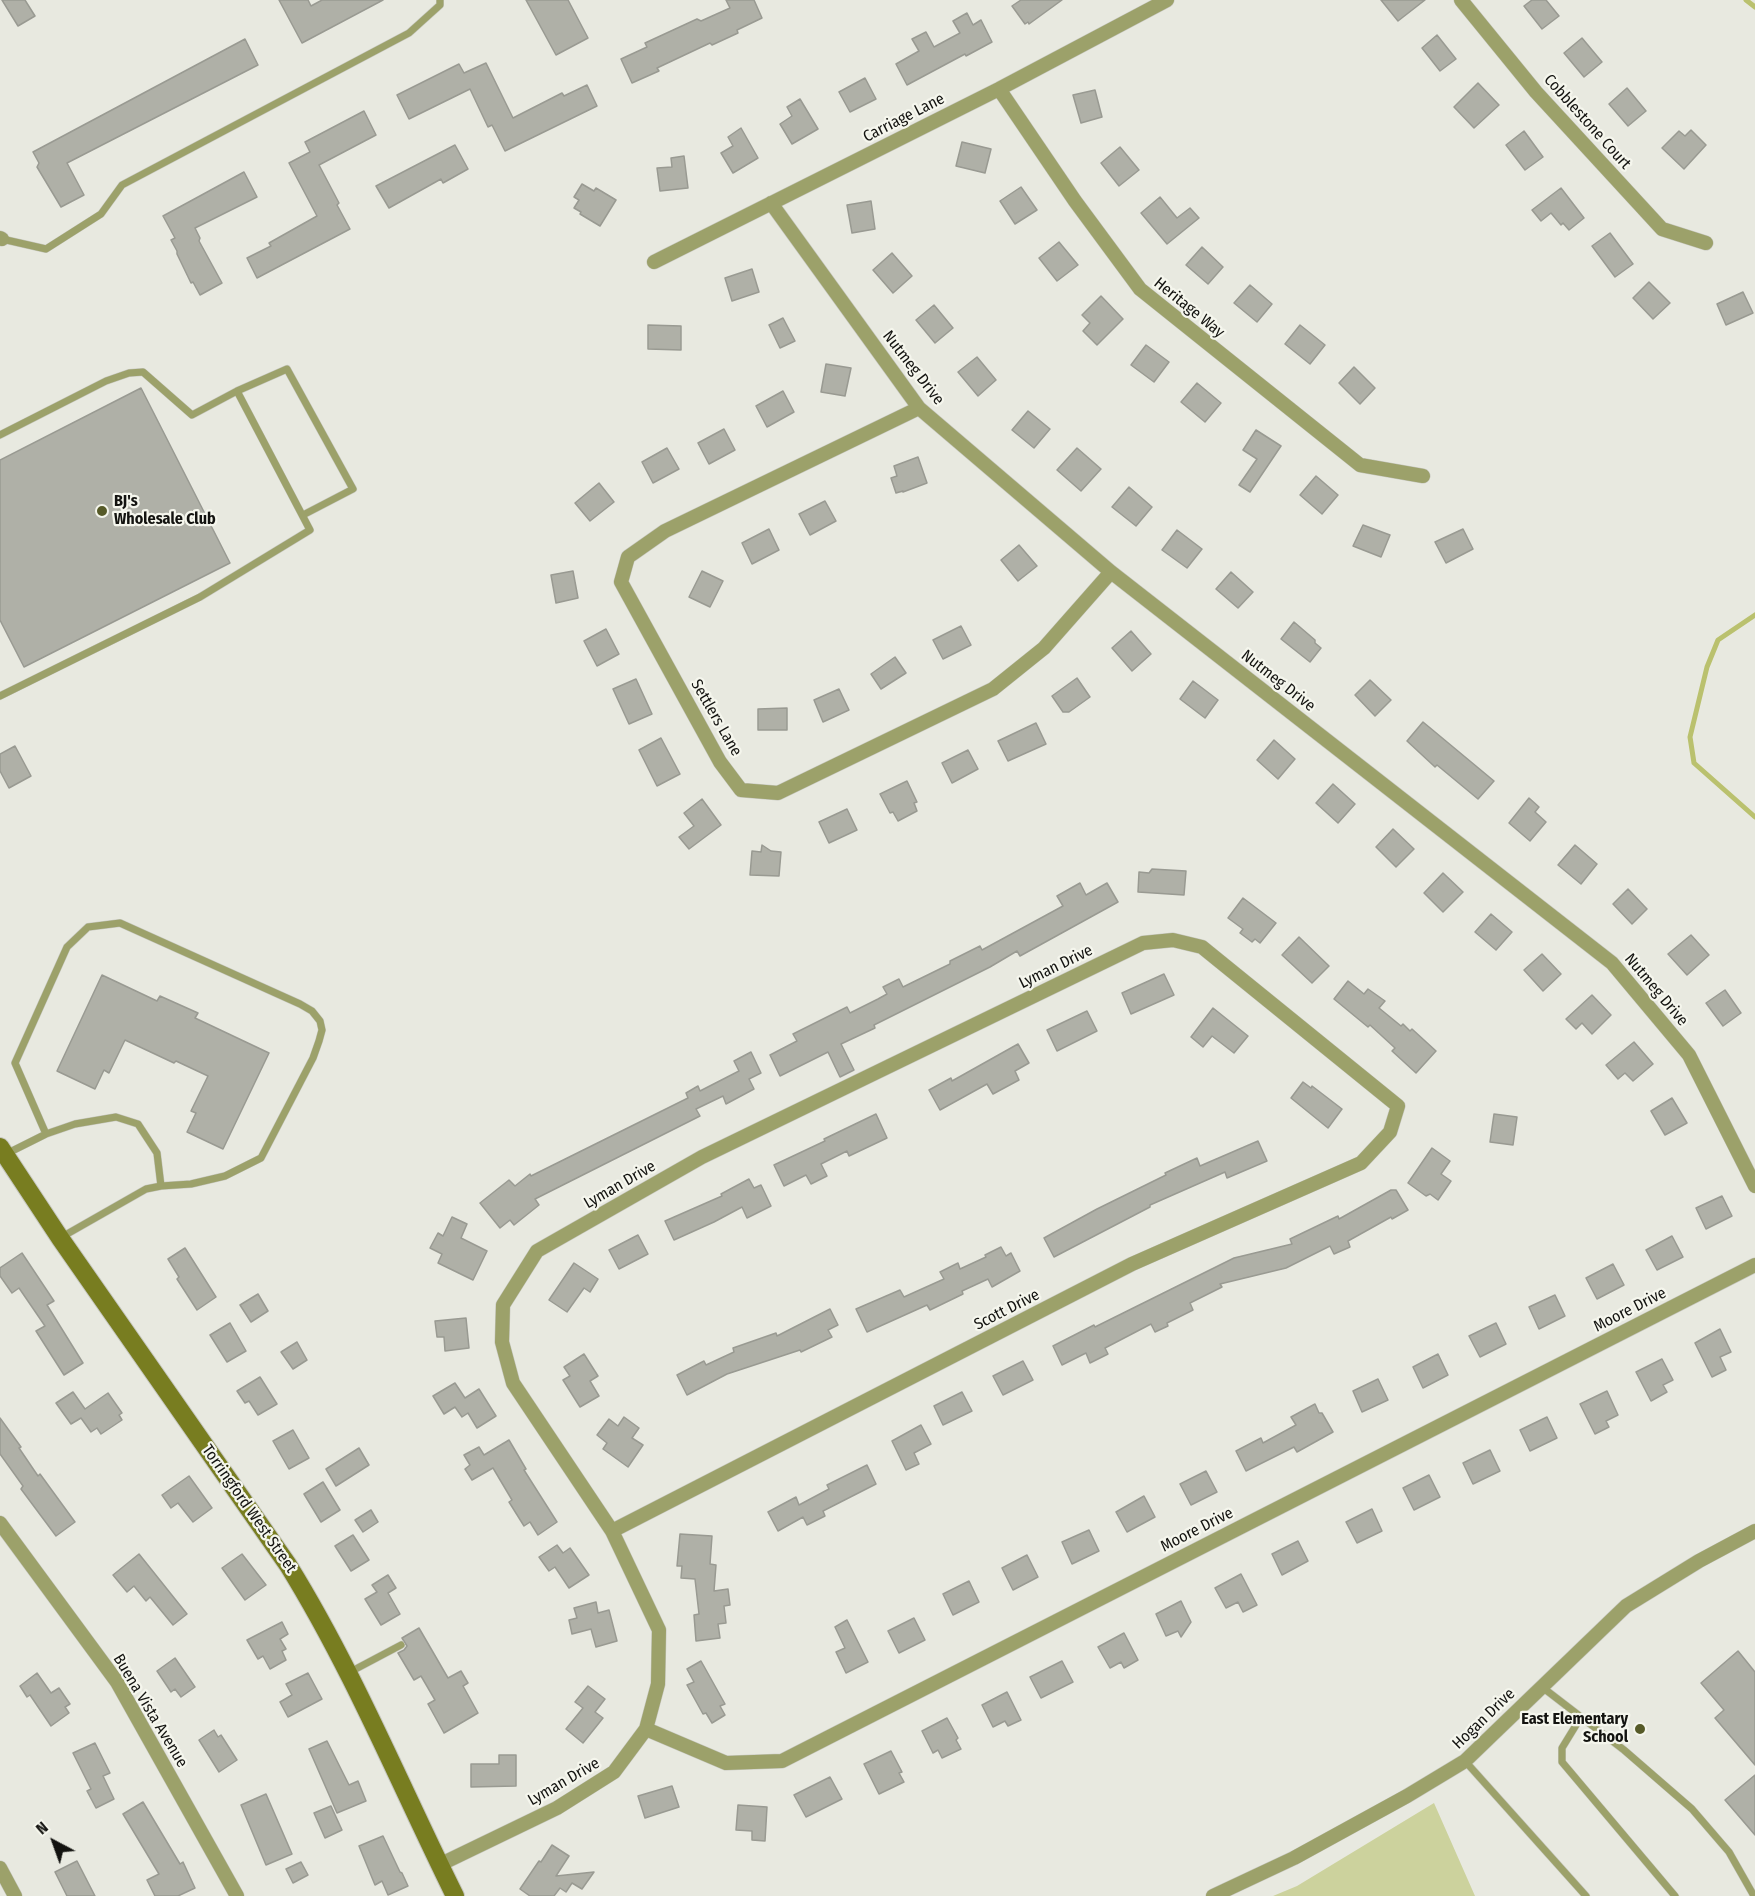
<!DOCTYPE html>
<html>
<head>
<meta charset="utf-8">
<style>
	body { margin:0 }
	#map { position:relative; width:1755px; height:1896px; overflow:hidden; background:#e8e9e0; font-family:"Fira Sans Condensed",sans-serif }
	canvas { display:block }
	.north { position:absolute; left:24px; top:1812px; width:60px; height:60px; -webkit-text-stroke:4px #f5f6ed; paint-order:stroke; rotate:319deg; font-size:16px; font-weight:700; line-height:24px; text-align:center; color:#131310 }
	.north::after { content:''; display:block; margin:auto; width:21px; height:27px; background:#131310; clip-path:polygon(50% 0,100% 100%,50% 72%,0 100%) }
</style>
</head>
<body>
<div id="map">
<canvas width="1755" height="1896"></canvas>
<div class="north">N</div>
</div>
<script>
const context = document.querySelector('canvas').getContext('2d');
context.lineJoin = 'round';
function fillPath(path, color) { context.fillStyle = color; context.fill(path, 'evenodd'); }
function strokePath(path, color, width, dash) { context.strokeStyle = color; context.lineWidth = width; context.lineCap = dash ? 'butt' : 'round'; context.setLineDash(dash || []); context.stroke(path); }
function write(font, color, halo, rows, align = 'center') {
  context.font = font + ' "Fira Sans Condensed",sans-serif'; context.lineWidth = 4.5; context.setLineDash([]); context.textBaseline = 'middle'; context.strokeStyle = halo; context.fillStyle = color; for (const [text, x, y, turn = 0] of rows) {
    context.save(); context.translate(x, y); context.rotate((+turn || 0) * Math.PI / 180); context.textAlign = isNaN(turn) ? turn : align; if (halo) context.strokeText(text, 0, 0); context.fillText(text, 0, 0); context.restore();
  }
}
fillPath(new Path2D(`
	M1434 1803 1475 1896H1273L1297 1886Z`), '#ccd29d');
strokePath(new Path2D(`
	M1746 0 1755 7
	M1755 615 1718 640 1707 667 1690 737 1694 763 1755 817`), '#bac16e', 5);
const building = new Path2D(`
	M2 0H25L35 16 18 26Z
	M279 0H308L311 6 322 0H383L302 43Z
	M526 0H568L588 38 556 55Z
	M726 0H754L762 18 737 30 738 33 712 45 710 43 657 68 659 71 632 83 621 59 647 47 645 43 697 19 701 21 730 8Z
	M1021 0H1062L1029 24 1028 22 1025 24 1012 6Z
	M1381 0H1425L1398 21Z
	M1532 0H1546L1559 16 1542 29 1524 6Z
	M967 13 973 25 981 20 992 42 966 56 965 54 907 85 896 64 919 51 912 39 926 32 934 47 960 33 953 21Z
	M1437 35 1456 59 1440 71 1422 48Z
	M1582 38 1602 62 1584 77 1564 53Z
	M245 39 258 65 67 163 84 195 61 207 37 167 39 163 33 152Z
	M486 63 513 118 562 93 564 96 587 85 597 106 505 151 492 125 488 127 470 89 409 119 397 95 459 64 464 73Z
	M865 78 876 99 850 112 839 92Z
	M1478 83 1499 105 1474 128 1454 107Z
	M1627 88 1646 111 1628 126 1609 104Z
	M1095 90 1102 117 1081 123 1073 95Z
	M800 99 818 129 792 144 780 124 792 116 787 107Z
	M364 111 376 135 319 165 339 203 337 205 350 229 257 278 247 258 271 246 269 243 317 216 289 163 310 152 305 142Z
	M741 128 758 158 733 173 721 153 733 146 728 137Z
	M1691 130 1706 145 1684 169 1662 148 1679 131 1685 136Z
	M1524 131 1543 157 1525 170 1506 145Z
	M962 142 991 149 985 173 956 166Z
	M455 145 468 169 443 183 441 179 389 208 376 186Z
	M1120 147 1139 170 1119 186 1101 163Z
	M684 156 688 188 660 191 657 168 672 167 671 158Z
	M244 172 257 197 195 228 200 238 199 241 222 283 200 295 193 282 191 283 177 254V251L171 240 175 238 163 216Z
	M582 184 594 191 596 188 616 200 600 226 580 214 581 212 574 208 579 200 574 197Z
	M1021 187 1037 210 1015 224 1000 201Z
	M1561 188 1584 218 1569 230 1563 223 1561 225 1551 213 1541 221 1532 210Z
	M1160 197 1177 218 1190 208 1199 218 1167 244 1141 213Z
	M871 201 875 229 852 233 847 205Z
	M1610 233 1633 264 1615 277 1592 246Z
	M1059 242 1078 265 1057 281 1039 258Z
	M1202 247 1223 267 1208 284 1186 265Z
	M892 253 912 276 893 293 873 270Z
	M752 269 759 292 732 301 725 278Z
	M1649 282 1670 303 1653 319 1633 298Z
	M1250 285 1272 304 1257 322 1234 303Z
	M1743 292 1753 313 1726 325 1717 304Z
	M1101 296 1123 319 1097 345 1083 331 1090 323 1082 315Z
	M934 305 953 328 935 343 916 320Z
	M783 318 795 341 780 348 769 325Z
	M648 325 681 326V350L648 349Z
	M1300 325 1325 345 1310 364 1285 344Z
	M1146 345 1169 362 1154 382 1131 365Z
	M977 357 996 380 978 396 958 372Z
	M826 364 851 368 845 396 821 392Z
	M1354 367 1375 388 1360 404 1339 383Z
	M1197 383 1221 403 1205 422 1181 402Z
	M141 388 230 563 24 667 0 620V460Z
	M783 391 794 412 767 427 756 406Z
	M1028 411 1050 429 1034 448 1012 430Z
	M724 429 735 450 709 464 698 443Z
	M1256 430 1281 446 1250 492 1239 485 1257 459 1243 450Z
	M667 448 679 469 653 483 642 462Z
	M1077 448 1101 469 1081 491 1057 470Z
	M918 457 927 483 903 492V491L896 493 891 478 897 476 894 466Z
	M1316 476 1338 495 1322 514 1300 495Z
	M599 483 614 502 590 521 575 503Z
	M1129 487 1152 507 1136 526 1112 507Z
	M825 501 836 521 810 535 799 514Z
	M1363 525 1390 535 1381 557 1353 546Z
	M769 529 779 550 752 564 742 543Z
	M1463 529 1473 549 1446 563 1435 542Z
	M1177 530 1202 549 1187 568 1162 550Z
	M1019 545 1037 566 1018 581 1001 560Z
	M573 571 578 598 556 603 551 575Z
	M702 571 723 581 710 607 689 597Z
	M1231 572 1253 592 1238 608 1216 589Z
	M1294 622 1315 640V643L1321 648 1310 662 1281 639Z
	M961 626 971 645 943 659 933 640Z
	M606 629 619 654 597 666 584 641Z
	M1131 631 1151 654 1132 671 1112 648Z
	M895 657 906 673 881 689 871 674Z
	M1077 678 1090 697 1069 712H1063L1052 696Z
	M636 679 652 714 629 724 613 689Z
	M1370 680 1391 700 1375 716 1355 695Z
	M1193 681 1218 700 1205 718 1180 699Z
	M839 689 849 710 823 722 814 700Z
	M787 708V730H758V709Z
	M1423 722 1494 781 1478 799 1437 765 1435 767 1407 741Z
	M1036 723 1046 744 1008 761 998 741Z
	M661 738 680 774 657 786 639 750Z
	M1274 740 1295 759 1278 779 1257 760Z
	M15 746 31 776 9 788 0 771V754Z
	M968 750 978 769 952 783 942 763Z
	M907 781 917 802 914 803 917 811 898 821 893 812 890 813 880 794Z
	M1333 784 1355 804 1338 823 1316 803Z
	M1529 798 1539 807 1535 812 1546 822 1530 841 1509 823Z
	M702 799 721 825 689 849 679 837 694 826 684 813Z
	M847 809 857 830 829 843 819 822Z
	M1393 829 1414 849 1396 867 1376 847Z
	M762 845 771 851 781 852 779 876 750 875 752 851 761 852Z
	M1575 845 1597 864 1581 884 1558 865Z
	M1152 869 1186 871 1184 895 1138 892 1139 872 1149 873Z
	M1443 873 1463 892 1443 912 1424 893Z
	M1080 883 1086 895 1107 883 1118 902 1020 956 1017 951 990 967 874 1025 875 1028 841 1044 854 1070 840 1077 828 1052 780 1076 770 1055 797 1041 793 1034 847 1007 850 1013 878 999 887 994 883 987 899 979 903 987 950 964V961L980 946 982 950 1063 906 1057 896Z
	M1628 889 1647 909 1632 924 1613 904Z
	M1243 898 1276 923 1260 943 1255 939 1252 942 1240 933 1243 929 1228 918Z
	M1491 914 1512 932 1496 950 1475 932Z
	M1691 935 1709 955 1687 975 1668 954Z
	M1299 937 1329 966 1312 983 1282 955Z
	M1542 954 1561 974 1543 991 1524 970Z
	M1164 974 1174 995 1131 1014 1122 993Z
	M102 975 157 1001 160 996 198 1013 195 1018 269 1053 223 1149 187 1132 196 1113 191 1111 208 1076 176 1061 174 1063 125 1040 109 1073 104 1070 95 1089 57 1071Z
	M1348 981 1364 994 1368 989 1385 1001 1379 1008 1401 1026 1403 1024 1410 1031 1412 1029 1436 1051 1416 1073 1392 1051 1395 1048 1370 1025 1368 1027 1334 999Z
	M1725 990 1741 1013 1723 1026 1706 1003Z
	M1592 995 1611 1015 1592 1034 1582 1023 1576 1029 1566 1019Z
	M1213 1008 1248 1036 1234 1053 1212 1036 1203 1047 1191 1037Z
	M1087 1011 1097 1031 1057 1051 1047 1030Z
	M1634 1042 1653 1064 1633 1081 1625 1073 1618 1079 1606 1065Z
	M1018 1044 1029 1063 1015 1071 1019 1080 993 1094 987 1084 940 1110 929 1090 951 1078 952 1081Z
	M751 1052 761 1073 749 1079 754 1089 726 1104 723 1096 696 1109 700 1116 535 1199 539 1205 514 1225 510 1220 500 1228 480 1203 509 1180 515 1186 530 1174 531 1176 688 1098 686 1093 698 1086 700 1091 739 1071 734 1061Z
	M1303 1082 1311 1088 1312 1086 1342 1109 1328 1128 1291 1098Z
	M1672 1098 1687 1123 1665 1135 1651 1111Z
	M876 1114 887 1138 849 1156 847 1151 821 1164 827 1176 811 1184 806 1175 784 1186 774 1165 825 1141 824 1139Z
	M1494 1114 1517 1117 1513 1145 1490 1142Z
	M1258 1141 1267 1161 1227 1178 1225 1172 1150 1205V1207L1054 1257 1044 1238 1097 1209 1166 1175 1165 1173 1182 1165 1197 1158 1200 1166Z
	M1432 1148 1450 1161 1441 1174 1451 1181 1438 1200 1430 1194 1426 1196 1408 1183Z
	M749 1179 754 1188 761 1185 771 1206 747 1218 742 1207 714 1222 674 1240 665 1221 722 1196 721 1194Z
	M1391 1190H1396L1408 1210 1392 1219 1391 1217 1348 1241 1350 1247 1334 1254 1330 1246 1286 1268 1220 1284 1222 1287 1190 1303 1193 1310 1167 1323 1168 1326 1155 1332 1151 1324 1105 1348 1108 1354 1090 1363 1086 1353 1062 1365 1053 1346 1094 1325 1095 1327 1234 1258 1292 1244 1290 1239 1338 1216 1339 1219Z
	M1722 1196 1732 1216 1706 1229 1696 1208Z
	M452 1217 467 1224 461 1238 487 1251 473 1280 438 1263 442 1254 430 1248 438 1233 443 1236Z
	M638 1235 648 1254 619 1269 609 1250Z
	M1672 1236 1683 1257 1657 1270 1646 1250Z
	M1001 1247 1006 1256 1011 1253 1020 1271 992 1287 988 1279 962 1291 963 1294 930 1310 927 1305 867 1332 856 1309 900 1290 904 1297 944 1279 940 1272 958 1263 960 1269 986 1257 985 1255Z
	M185 1248 216 1297 197 1310 177 1279 179 1277 168 1259Z
	M22 1253 54 1301 47 1305 83 1363 64 1375 36 1331 45 1326 19 1288 12 1293 0 1276V1268Z
	M574 1263 598 1279 590 1292 584 1288 567 1312 549 1300Z
	M1613 1264 1624 1285 1597 1299 1586 1278Z
	M258 1294 268 1311 251 1322 240 1305Z
	M1555 1295 1565 1316 1539 1329 1529 1307Z
	M830 1309 838 1325 828 1330 832 1337 801 1352 800 1350 727 1374 687 1395 677 1375 704 1361 706 1365 734 1352 733 1348 776 1333 777 1336Z
	M466 1318 469 1348 445 1351 444 1337H437L435 1321Z
	M230 1323 246 1351 227 1362 210 1335Z
	M1496 1323 1506 1344 1480 1357 1469 1336Z
	M1720 1329 1731 1352 1720 1357 1726 1370 1712 1377 1695 1343Z
	M297 1342 307 1360 293 1369 281 1352Z
	M584 1354 598 1376 590 1381 599 1396 580 1407 563 1380 570 1376 564 1367Z
	M1438 1354 1448 1375 1423 1388 1413 1367Z
	M1662 1359 1673 1380 1663 1385 1667 1392 1651 1401 1636 1372Z
	M1023 1361 1033 1380 1003 1395 993 1376Z
	M260 1377 277 1404 258 1415 249 1401 245 1403 237 1391Z
	M1378 1379 1388 1400 1362 1412 1353 1391Z
	M455 1383 465 1398 479 1389 496 1416 477 1428 468 1413 462 1417 455 1407 444 1414 433 1396Z
	M1607 1391 1618 1415 1606 1421 1609 1427 1595 1434 1580 1404Z
	M73 1392 85 1409 108 1393 122 1413 119 1415 122 1420 101 1434 97 1428 91 1432 81 1418 71 1424 56 1403Z
	M962 1392 972 1411 943 1425 934 1406Z
	M1315 1404 1319 1413H1322L1333 1432 1297 1452 1294 1447 1246 1471 1236 1451 1261 1438 1263 1443 1296 1425 1291 1417Z
	M624 1417 639 1428 632 1438 643 1445 628 1467 603 1449 607 1443 597 1435 609 1419 618 1426Z
	M1547 1417 1557 1438 1530 1451 1520 1430Z
	M0 1418 21 1447 19 1448 38 1476 40 1474 75 1522 56 1536 21 1489 23 1486 0 1454Z
	M921 1425 931 1444 914 1453 919 1464 906 1470 892 1441Z
	M293 1430 309 1458 289 1469 273 1441Z
	M509 1440 526 1469 524 1470 557 1522 538 1535 530 1522 524 1526 509 1502 512 1500 493 1468 472 1480 465 1469 470 1465 464 1455 479 1447 484 1455Z
	M359 1448 369 1465 336 1486 326 1469Z
	M1490 1450 1500 1471 1473 1484 1463 1463Z
	M867 1465 876 1484 823 1511 825 1516 807 1525 803 1517 778 1531 768 1512 796 1497 799 1505 829 1489 827 1485Z
	M1206 1471 1217 1492 1191 1505 1180 1484Z
	M1429 1475 1440 1497 1414 1510 1403 1488Z
	M189 1476 212 1508 193 1522 178 1503 171 1508 162 1495Z
	M323 1482 340 1510 321 1522 304 1494Z
	M1144 1496 1155 1517 1127 1532 1116 1512Z
	M1372 1509 1382 1531 1357 1543 1346 1522Z
	M371 1510 378 1522 363 1532 355 1520Z
	M1089 1530 1099 1551 1072 1564 1062 1542Z
	M680 1534 712 1536 710 1564 716 1565 714 1591 728 1589 730 1605 724 1606 726 1623 718 1624 720 1638 696 1641 694 1615 699 1614 695 1579 681 1578 682 1566H677Z
	M353 1535 369 1560 351 1571 335 1546Z
	M1298 1541 1308 1561 1282 1575 1272 1554Z
	M557 1545 563 1553 570 1548 589 1575 569 1588 555 1567 549 1571 539 1557Z
	M139 1554 187 1614 173 1625 150 1597 146 1601 134 1586 127 1592 113 1575Z
	M242 1554 266 1585 245 1600 222 1568Z
	M1027 1555 1038 1577 1013 1590 1002 1568Z
	M1241 1574 1257 1605 1243 1612 1238 1602 1226 1608 1215 1588Z
	M388 1575 396 1588 388 1593 400 1614 381 1625 365 1599 377 1592 372 1585Z
	M969 1581 979 1602 953 1615 943 1594Z
	M1181 1601 1191 1622 1181 1637 1178 1631 1166 1636 1156 1614Z
	M596 1602 598 1613 609 1610 617 1641 596 1647 591 1629 572 1634 569 1620 577 1618 574 1608Z
	M914 1618 925 1640 899 1653 888 1631Z
	M847 1620 868 1662 846 1673 836 1652 845 1648 835 1627Z
	M282 1622 288 1634 280 1639 286 1649 282 1651 286 1660 270 1669 263 1656 258 1659 247 1640Z
	M419 1628 448 1678 461 1671 468 1683 463 1686 478 1713 444 1733 428 1704 435 1700 421 1676 414 1680 398 1653 404 1650 407 1646 402 1638Z
	M1124 1633 1138 1660 1124 1668 1121 1662 1110 1668 1098 1647Z
	M1738 1651 1755 1672V1765L1715 1718 1724 1710 1701 1683Z
	M175 1658 195 1687 181 1697 175 1689 171 1692 157 1671Z
	M701 1661 725 1704 720 1706 725 1715 712 1723 706 1713 703 1714 687 1685 694 1682 687 1669Z
	M1062 1661 1073 1682 1041 1698 1030 1677Z
	M37 1673 51 1693 59 1688 70 1704 65 1707 69 1713 51 1726 30 1695 27 1697 20 1686Z
	M308 1673 322 1699 288 1717 280 1702 292 1695 286 1684Z
	M588 1686 605 1699 595 1712 603 1718 583 1743 566 1729 583 1708 575 1702Z
	M1007 1692 1021 1720 1008 1726 1005 1721 993 1727 982 1705Z
	M947 1718 958 1738 956 1740 961 1749 942 1758 938 1750 933 1753 922 1731Z
	M214 1730 218 1737 221 1735 237 1760 219 1772 199 1740Z
	M327 1741 349 1785 358 1781 366 1801 337 1813 309 1749Z
	M95 1743 110 1773 103 1776 114 1799 96 1808 87 1791 91 1789 73 1753Z
	M891 1751 902 1772 899 1773 904 1782 879 1794 864 1764Z
	M499 1755H516V1786L471 1787V1764H499Z
	M1755 1775V1835L1725 1800Z
	M830 1777 842 1799 806 1817 794 1795Z
	M672 1786 679 1807 645 1818 638 1796Z
	M266 1794 292 1854 266 1865 241 1805Z
	M143 1802 180 1864 183 1862 195 1888 178 1896H155L147 1880 159 1874 123 1814Z
	M738 1805 767 1807 765 1841 752 1840V1831L736 1830Z
	M331 1806 342 1830 325 1838 314 1813Z
	M383 1836 400 1872 402 1873 408 1886 388 1895 382 1881 375 1885 359 1846Z
	M552 1845 569 1856 556 1876 594 1872 582 1889 572 1883 566 1892 560 1888 554 1896H530L520 1889 539 1861 541 1862Z
	M77 1861 95 1896H67L55 1872Z
	M301 1862 308 1875 293 1883 286 1869Z`);
fillPath(building, '#afb0a7');
strokePath(building, '#999a92', 1.5);
const lane = new Path2D(`
	M2 239 46 249 101 214 122 185 409 33 440 5V0
	M237 391 287 369 353 489 303 515
	M0 435 106 381 129 373 143 372 192 415 237 391 310 530 200 597 0 696
	M46 1134 75 1124 116 1117 138 1124 157 1153 161 1186
	M6 1154 46 1134 15 1063 67 947 88 927 120 923 300 1004 312 1011 320 1021 322 1030 319 1041 313 1058 261 1158 225 1176 191 1184 161 1186 146 1189 60 1238
	M350 1672 401 1645
	M1542 1687 1624 1750 1692 1809 1729 1852 1754 1896
	M1581 1717 1562 1748V1762L1675 1896
	M1465 1761 1586 1896`);
const street = new Path2D(`
	M1461 0 1536 92 1662 229 1706 243
	M999 89 1075 201 1140 289 1360 465 1423 476
	M771 203 919 408 1111 572 1612 963 1689 1055 1755 1186
	M0 238 2 239
	M654 262 999 89 1167 0
	M919 408 665 531 628 557 621 582 720 762 741 790 778 793 993 689 1044 648 1111 572
	M0 1523 117 1682 237 1896
	M646 1729 726 1763 782 1761 1755 1265
	M439 1865 557 1808 614 1772 646 1729 658 1684 659 1630 612 1531 513 1383 502 1342 503 1305 537 1251 702 1157 1143 943 1173 940 1202 947 1398 1106 1390 1132 1361 1163 1132 1264 612 1531
	M0 1868 15 1896
	M1213 1896 1294 1858 1407 1796 1465 1761 1626 1606 1699 1561 1755 1531`);
const secondary = new Path2D(`
	M0 1147 60 1238 288 1565C353 1670 400 1785 455 1896`);
strokePath(lane, '#c6c7bf', 8);
strokePath(street, '#c6c7bf', 15);
strokePath(secondary, '#c6c7bf', 20);
strokePath(lane, '#9ca16a', 7);
strokePath(street, '#9ca16a', 14);
strokePath(secondary, '#787d20', 18);
for (const [x, y, r, color] of [
	[102,511,6,"#565a28"],
	[1640,1729,6,"#565a28"]
]) { const dot = new Path2D(); dot.arc(x, y, r, 0, 2 * Math.PI); context.fillStyle = color; context.fill(dot); strokePath(dot, '#f5f6ed', 2); }
write('16px', '#131310', '#f5f6ed', [
	["Carriage Lane",904,118,-27],
	["Cobblestone Court",1587,122,48],
	["Heritage Way",1189,308,39],
	["Nutmeg Drive",913,368,52],
	["Nutmeg Drive",1278,681,38],
	["Settlers Lane",716,718,60],
	["Lyman Drive",1056,967,-26],
	["Nutmeg Drive",1656,990,50],
	["Lyman Drive",620,1185,-30],
	["Scott Drive",1007,1310,-27],
	["Moore Drive",1630,1310,-27],
	["Torringford West Street",249,1509,55],
	["Moore Drive",1197,1530,-27],
	["Buena Vista Avenue",150,1711,59],
	["Hogan Drive",1484,1719,-44],
	["Lyman Drive",564,1782,-30]
]);
write('bold 16px', '#131310', '#f5f6ed', [
	["BJ's",114,502],
	["Wholesale Club",114,520],
	["East Elementary",1628,1720,"right"],
	["School",1628,1738,"right"]
], 'left');
</script>
</body>
</html>
